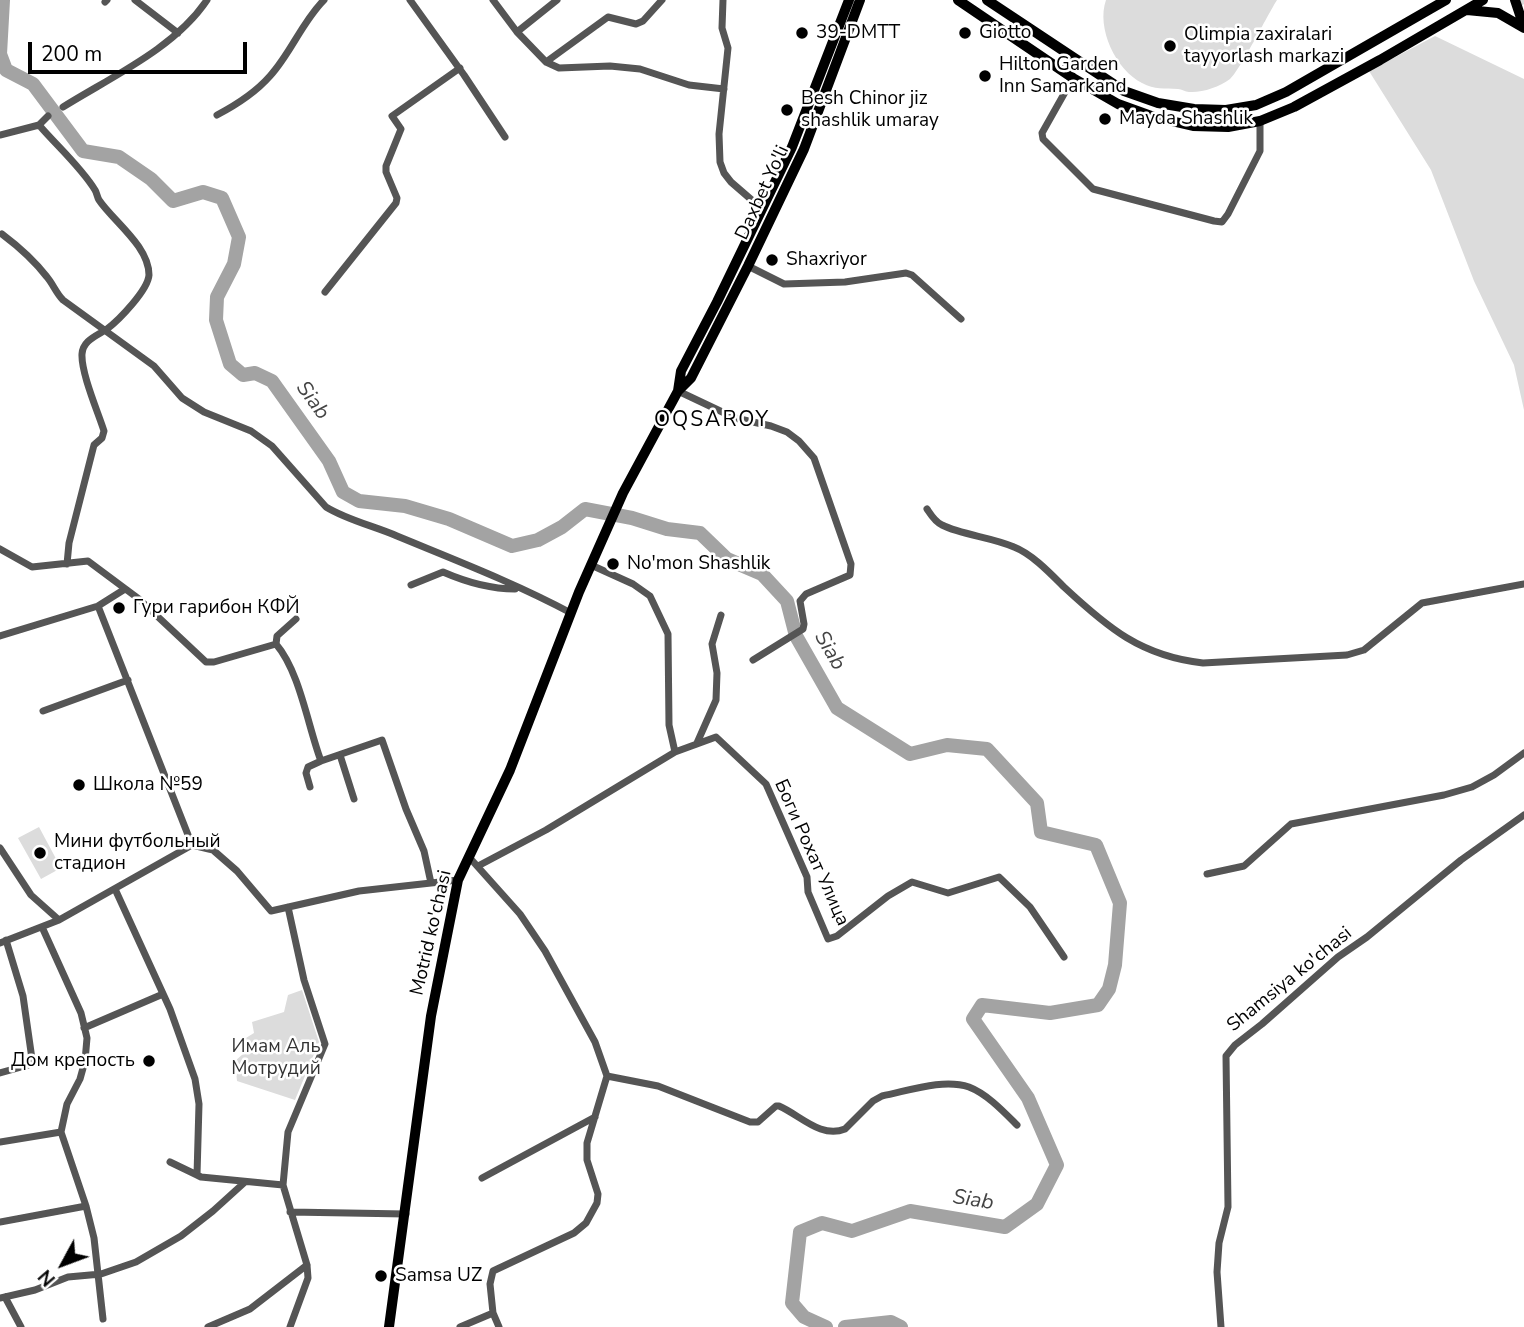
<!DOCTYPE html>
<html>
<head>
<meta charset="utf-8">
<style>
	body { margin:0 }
	#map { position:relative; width:1524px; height:1327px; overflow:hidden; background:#fff; font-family:"Nunito Sans",sans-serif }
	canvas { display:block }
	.north { position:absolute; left:28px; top:1229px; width:70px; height:70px; -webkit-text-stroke:5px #fff; paint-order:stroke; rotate:229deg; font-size:19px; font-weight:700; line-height:28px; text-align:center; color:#000 }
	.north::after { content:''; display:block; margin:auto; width:24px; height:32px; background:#000; clip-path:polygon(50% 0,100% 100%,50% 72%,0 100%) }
	.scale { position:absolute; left:28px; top:42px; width:219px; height:32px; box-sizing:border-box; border:4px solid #000; border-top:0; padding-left:9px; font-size:21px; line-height:24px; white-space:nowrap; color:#000; -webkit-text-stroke:5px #fff; paint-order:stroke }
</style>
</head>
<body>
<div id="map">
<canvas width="1524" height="1327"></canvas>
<div class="north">N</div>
<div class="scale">200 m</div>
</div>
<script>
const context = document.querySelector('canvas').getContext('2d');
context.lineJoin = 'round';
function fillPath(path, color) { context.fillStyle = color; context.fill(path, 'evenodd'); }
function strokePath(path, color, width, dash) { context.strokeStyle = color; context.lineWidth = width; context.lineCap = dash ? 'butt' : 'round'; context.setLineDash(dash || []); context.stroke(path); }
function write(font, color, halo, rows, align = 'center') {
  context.font = font + ' "Nunito Sans",sans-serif'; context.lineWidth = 5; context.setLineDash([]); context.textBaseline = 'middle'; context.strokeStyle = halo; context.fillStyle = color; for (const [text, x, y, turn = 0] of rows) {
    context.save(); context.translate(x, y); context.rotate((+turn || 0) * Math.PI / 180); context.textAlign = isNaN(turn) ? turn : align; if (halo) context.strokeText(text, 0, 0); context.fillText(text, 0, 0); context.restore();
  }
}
fillPath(new Path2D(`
	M1106 0H1277C1268 14 1239 72 1230 79 1219 87 1202 93 1189 92 1185 92 1182 89 1178 89 1164 88 1155 90 1142 83 1116 70 1096 28 1106 0Z
	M1435 36 1524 79V410L1514 365 1474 281 1431 170 1369 71Z
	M39 827 61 868 41 879 18 838Z
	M302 990 319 1042 295 1100 237 1081 235 1061 243 1054 241 1041 254 1033 252 1022 284 1012 288 995Z`), '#dcdcdc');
strokePath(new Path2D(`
	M3 0 0 54 6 70 33 84 83 151 119 157 151 179 173 201 203 192 222 198 239 237 234 264 217 297 216 320 230 364 243 375 255 373 272 381 329 461 343 492 359 501 405 506 449 519 512 546 538 540 562 527 585 509 632 518 667 529 700 533 727 559 762 574 787 601 796 636 837 708 910 754 947 745 987 749 1037 803 1041 832 1096 845 1120 903 1115 965 1109 989 1098 1005 1050 1013 982 1005 973 1019 1028 1098 1057 1165 1037 1204 1005 1227 910 1211 852 1231 822 1223 800 1232 792 1303 804 1317 826 1327
	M845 1327 891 1322 901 1327`), '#a3a3a3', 14);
strokePath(new Path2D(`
	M1521 0 1524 4`), '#d9d9d9', 10, [10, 5]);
strokePath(new Path2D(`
	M135 0 178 33
	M410 0 464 75 505 137
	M493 0 517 32 557 0
	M723 0 722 28 728 48 719 134 720 162 724 173 731 182 761 208
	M105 2 107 0
	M517 32 546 62 608 17 636 24 643 21 662 0
	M546 62 559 68 610 66 640 69 689 85 724 89
	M1073 78 1042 133 1043 139 1093 189 1214 221 1222 222 1228 214 1260 151V121
	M63 107C111 77 175 48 207 0
	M217 115C236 105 256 92 270 76 291 53 302 22 324 0
	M39 125C56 145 81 167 95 190 97 193 97 197 99 200 113 221 149 246 149 275 148 290 119 320 107 329 97 336 83 340 82 354 81 373 98 412 104 431L102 438 94 445 69 543 67 564
	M0 135 39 125 48 116
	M2 234C18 246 34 260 47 277 53 284 56 293 63 300L154 366 182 398 204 412 251 431 272 446 326 507C347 520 374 526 397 536 455 560 515 583 571 613
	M748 266 784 284 845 282 906 273 912 275 961 319
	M325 292 396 203 397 198 386 172V166L401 129 392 116 460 68
	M678 391 735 418 771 426 787 432 799 441 814 458 851 564 850 575 806 594 800 601 804 624 803 629 753 660
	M927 509C931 515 935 522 942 525 962 535 991 537 1014 547 1032 554 1050 573 1064 587 1108 628 1141 656 1203 663L1347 655 1364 650 1422 603 1524 584
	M0 549 32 567 88 561 139 599 206 662H214L276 644C300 672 308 727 321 761L382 740 406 809 424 851 431 883
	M591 565 633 584 650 596 668 634 669 725 675 752
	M411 585 443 572C466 582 489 589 515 589
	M98 606 192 845
	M0 636 98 606 125 589
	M276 644 277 636 296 619
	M43 711 128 680
	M697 743 716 700 717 673 712 644 721 615
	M340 755 354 799
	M310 787 306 773 308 767 321 761
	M0 848 31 895 59 920
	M478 866 546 830 675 752 716 737 766 784 807 877 808 892 828 939 837 936 888 896 912 882 948 893 999 877 1030 907 1064 957
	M1207 874 1244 866 1291 824 1444 795 1472 787 1494 775 1524 753
	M115 889 170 1009 195 1079 199 1104 197 1175 201 1177 283 1185
	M288 907 304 980 325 1044 288 1132 283 1185 307 1265 308 1278 290 1327
	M42 927 81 1013 87 1038 85 1061 80 1079 67 1104 61 1132 86 1206 94 1238 103 1319
	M0 943 59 920 192 845 213 850 237 871 271 911 359 891 458 880
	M84 1028 163 994
	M0 1073 32 1064V1059L23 996 6 940
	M607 1076 658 1086 750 1122H758L776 1106H779C800 1115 821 1139 845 1129L873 1101 882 1096C908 1091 943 1078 969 1087 987 1094 1003 1111 1017 1125
	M0 1142 61 1132
	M170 1162 197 1175
	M482 1178 595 1117
	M290 1212 406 1214
	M0 1222 86 1206
	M5 1297 21 1327
	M0 1298 35 1290 68 1277 101 1274 136 1262 181 1236 213 1211 245 1182
	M493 1313 499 1327
	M208 1327 250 1309 307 1265
	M460 1327 493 1313 490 1284 493 1271 574 1233 586 1223 597 1203 598 1194 587 1160V1143L607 1076 595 1042 545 951 520 914 469 857
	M1221 1327 1217 1272 1219 1243 1228 1207 1226 1056 1235 1045 1262 1024 1338 957 1367 937 1461 860 1524 815`), '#555', 7);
strokePath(new Path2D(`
	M958 0 1073 78 1118 104 1154 117 1193 126 1228 127 1260 121 1294 107 1380 60 1483 0
	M987 0 1124 91 1158 103 1194 109 1226 110 1256 105 1286 92 1446 0
	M1515 0 1524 27
	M1467 10 1498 13 1524 28
	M678 391 681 371 717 302 792 147 849 0
	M389 1327 431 1016 458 880 510 770 579 592 623 493 678 391 691 378 748 266 804 149 860 0`), '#000', 10);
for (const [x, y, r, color] of [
	[802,33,7,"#000"],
	[965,33,7,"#000"],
	[1170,46,7,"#000"],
	[985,76,7,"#000"],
	[787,110,7,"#000"],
	[1105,119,7,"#000"],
	[772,260,7,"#000"],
	[613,564,7,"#000"],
	[119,608,7,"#000"],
	[79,785,7,"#000"],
	[40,853,7,"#000"],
	[149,1061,7,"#000"],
	[381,1276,7,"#000"]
]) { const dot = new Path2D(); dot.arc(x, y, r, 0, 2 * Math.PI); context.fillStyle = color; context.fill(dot); strokePath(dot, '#fff', 2.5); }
write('19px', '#000', '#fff', [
	["39-DMTT",816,33],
	["Giotto",979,33],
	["Olimpia zaxiralari",1184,35],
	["tayyorlash markazi",1184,57],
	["Hilton Garden",999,65],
	["Inn Samarkand",999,87],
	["Besh Chinor jiz",801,99],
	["shashlik umaray",801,121],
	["Mayda Shashlik",1119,119],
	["Shaxriyor",786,260],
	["No'mon Shashlik",627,564],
	["Гури гарибон КФЙ",133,608],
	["Школа №59",93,785],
	["Мини футбольный",54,842],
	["стадион",54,864],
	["Дом крепость",135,1061,"right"],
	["Samsa UZ",395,1276]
], 'left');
write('19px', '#000', '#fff', [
	["Daxbet Yo'li",763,193,-65],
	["Боги Рохат Улица",811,853,66],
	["Motrid ko'chasi",432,933,-77],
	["Shamsiya ko'chasi",1290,980,-39]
]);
write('19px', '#333', '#fff', [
	["Имам Аль",276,1047],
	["Мотрудий",276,1069]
]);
write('italic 21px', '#444', '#fff', [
	["Siab",312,401,54],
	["Siab",829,651,60],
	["Siab",973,1201,9]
]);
context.letterSpacing = '2px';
write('21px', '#000', '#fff', [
	["OQSAROY",712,421]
]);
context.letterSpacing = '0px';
</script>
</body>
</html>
